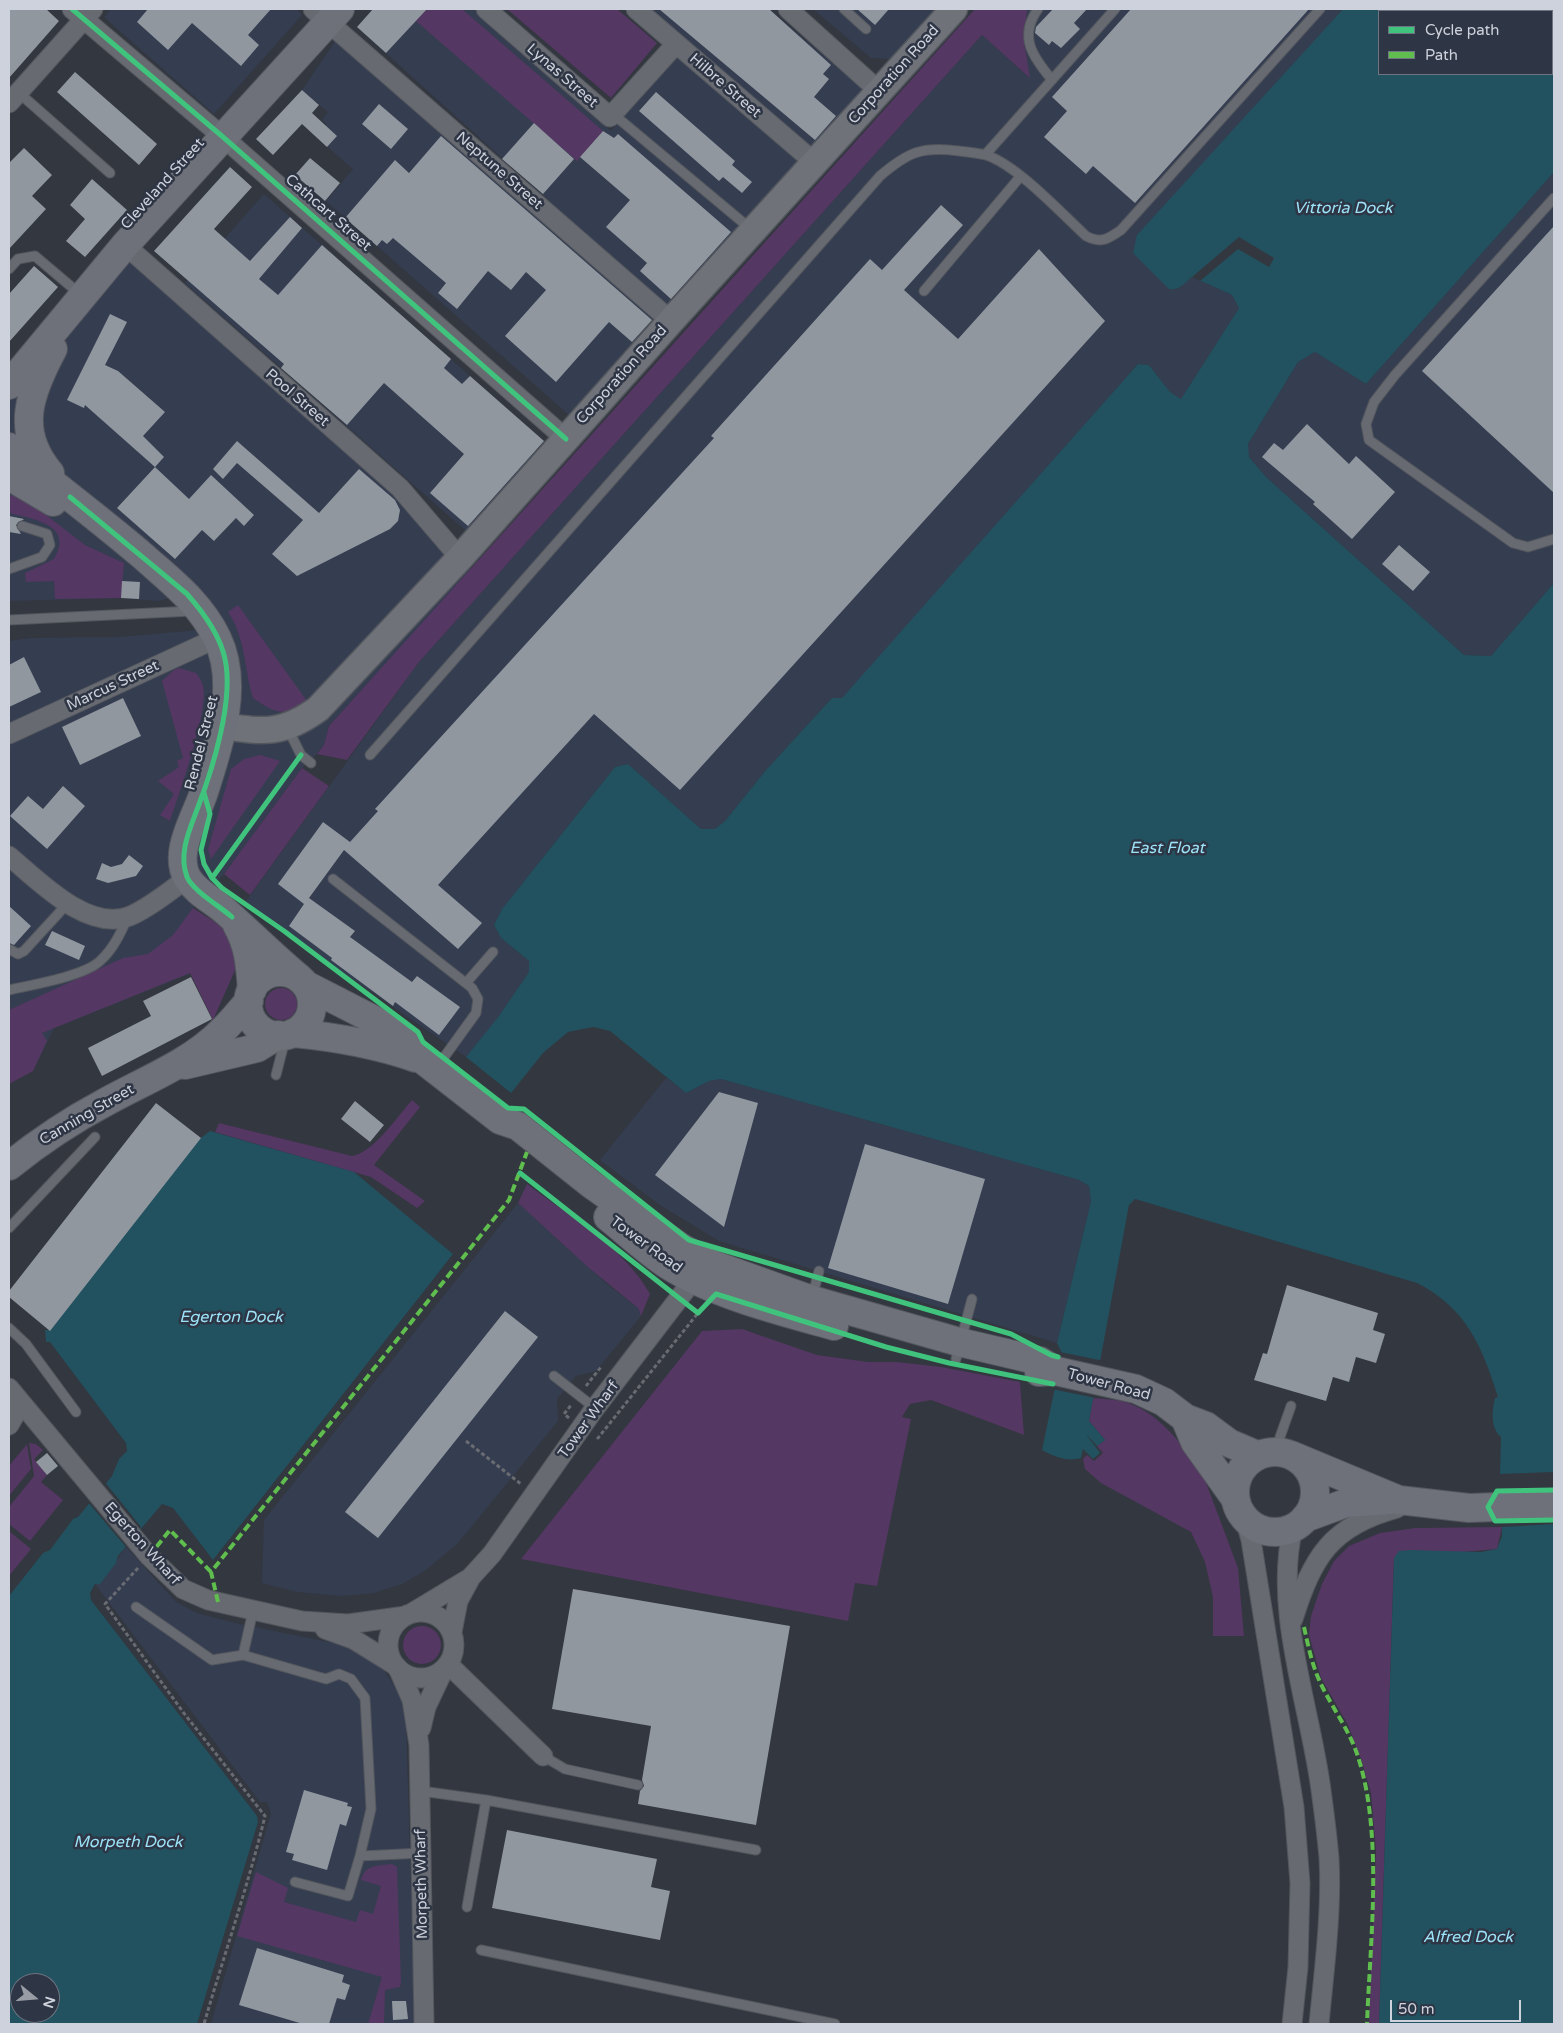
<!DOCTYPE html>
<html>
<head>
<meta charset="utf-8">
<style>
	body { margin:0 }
	#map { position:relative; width:1563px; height:2033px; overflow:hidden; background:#33373f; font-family:"Varela Round",sans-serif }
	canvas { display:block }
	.frame { position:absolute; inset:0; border:10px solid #ced2dc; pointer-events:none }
	.legend { position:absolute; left:1378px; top:10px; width:175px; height:65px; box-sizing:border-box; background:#2e3544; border:1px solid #6e7481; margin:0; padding:6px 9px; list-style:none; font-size:15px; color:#ced2dc }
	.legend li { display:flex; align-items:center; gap:10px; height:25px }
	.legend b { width:25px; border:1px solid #6e7481 }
	.north { position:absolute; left:10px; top:1973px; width:50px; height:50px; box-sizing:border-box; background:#2e3544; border:1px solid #6e7481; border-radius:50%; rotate:107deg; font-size:14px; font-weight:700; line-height:20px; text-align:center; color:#ced2dc }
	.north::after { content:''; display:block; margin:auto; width:18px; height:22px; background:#989ca5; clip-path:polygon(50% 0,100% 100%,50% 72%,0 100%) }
	.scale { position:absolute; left:1390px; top:2000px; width:131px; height:22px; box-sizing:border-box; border:2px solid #ced2dc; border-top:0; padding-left:6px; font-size:15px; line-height:18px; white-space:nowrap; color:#ced2dc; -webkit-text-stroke:4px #2e3544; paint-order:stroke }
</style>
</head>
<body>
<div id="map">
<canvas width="1563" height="2033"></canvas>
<div class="frame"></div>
<ul class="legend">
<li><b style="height:6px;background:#40c37c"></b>Cycle path</li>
<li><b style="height:6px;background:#5fbe4e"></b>Path</li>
</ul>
<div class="north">N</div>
<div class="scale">50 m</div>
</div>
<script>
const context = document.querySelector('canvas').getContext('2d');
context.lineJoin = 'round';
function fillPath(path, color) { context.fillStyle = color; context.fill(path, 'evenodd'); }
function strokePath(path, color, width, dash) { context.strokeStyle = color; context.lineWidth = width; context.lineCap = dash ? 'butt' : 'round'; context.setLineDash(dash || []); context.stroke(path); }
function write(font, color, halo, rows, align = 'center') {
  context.font = font + ' "Varela Round",sans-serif'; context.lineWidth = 5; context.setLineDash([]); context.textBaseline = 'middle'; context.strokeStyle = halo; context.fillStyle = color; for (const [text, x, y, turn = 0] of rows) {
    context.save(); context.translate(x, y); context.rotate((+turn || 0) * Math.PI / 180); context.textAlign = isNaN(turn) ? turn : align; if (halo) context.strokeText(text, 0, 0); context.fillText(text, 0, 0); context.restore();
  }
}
fillPath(new Path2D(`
	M111 9H296L302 15 214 114 104 17Z
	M373 9H473L611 131 678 57 800 163 668 308 357 27Z
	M650 9H769L865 91 814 151Z
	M813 9H938L892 59 871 58Z
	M1027 9H1343L1137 236 1180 288 1192 277 1232 295 1239 308 1181 399 1170 392 1149 365 1138 364 842 699 832 698 766 770 725 821 715 829H701L628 764 615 767 502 909 494 925 501 938 529 961V972L500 1016 466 1057 244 904 419 662 982 35 1029 77 1024 42Z
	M336 40 653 319 569 415 326 201 353 169 315 136 327 124 322 120 328 112 302 90Z
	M1554 172V583L1491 656 1464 655 1266 477 1248 456V444L1298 362 1315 352 1366 384Z
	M264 194 546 443 467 532 185 283Z
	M125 245 400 488 471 569 329 726 324 745 317 754 302 768 224 874 193 907 217 963 54 1028 33 1071 9 1074V641L30 638 119 637 211 629 187 594 158 601 121 598 9 601V385Z
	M666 1078 686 1093 709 1081 721 1079 1079 1180 1089 1186 1091 1201 1057 1343 719 1241 660 1205 600 1160Z
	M518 1203 607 1284 638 1308 641 1316 596 1371 576 1376 557 1399 558 1421 458 1543 426 1570 402 1584 374 1593 342 1596 298 1592 262 1583 264 1520Z
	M126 1547 176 1602 197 1613 235 1623 358 1648 381 1666 400 1694 406 1723 415 2024H211L271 1813 267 1802H260L95 1584H100Z`), '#353d51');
fillPath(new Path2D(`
	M427 9H462L603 131 577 161 416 21Z
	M507 9H617L657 43 611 98Z
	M975 9H1027L1024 42 1030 78 982 35 419 662 347 760 317 754 324 745 329 726Z
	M9 495 24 498 85 545 124 563 121 598 55 599 54 581 26 582 25 573 54 559C75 524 32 519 9 513Z
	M238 605 307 701C283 718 275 713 253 698 244 669 246 638 228 612Z
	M179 668 196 673C199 677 202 681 203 686 209 711 179 794 170 821L160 815 174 794 158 781 179 767 177 761 183 758 162 681 174 670Z
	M260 755 280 761 211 859 208 850 231 769 244 759Z
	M302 768 329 786 250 895 224 874Z
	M193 908 221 926 237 955 236 968 213 1020 190 973 42 1033 47 1041 33 1071 9 1084V1010L123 958 148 954 173 935Z
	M265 1004a16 16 0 1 1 32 0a16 16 0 1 1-32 0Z
	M412 1100 420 1107 374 1165 425 1201 417 1208 371 1177 215 1132 219 1123 352 1156C374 1152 397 1117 412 1100Z
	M527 1184C569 1216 624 1247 650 1294L641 1316 638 1308 589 1268 518 1203Z
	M742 1329 817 1355 868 1362H897L941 1367 1020 1382 1024 1435 931 1400 910 1404 902 1417 911 1419 877 1586 855 1583 848 1621 521 1559 702 1331Z
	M1093 1398C1102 1399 1112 1399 1121 1401 1157 1409 1188 1449 1205 1480L1238 1568 1244 1636H1213V1597L1205 1562 1191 1532 1101 1483 1085 1469 1083 1459 1087 1455 1094 1461 1103 1453 1097 1446 1105 1440 1089 1421Z
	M29 1443 36 1444 43 1450 34 1459 47 1475 41 1482 63 1500 30 1541 9 1524V1507L34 1476Z
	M27 1444 31 1469 9 1496V1466Z
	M1502 1527 1497 1549 1394 1558 1379 2024H1369L1376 1850 1371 1793 1361 1759 1348 1725 1321 1678 1309 1635 1311 1616 1322 1584 1334 1561 1349 1546 1380 1533 1415 1528Z
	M9 1531 31 1549 9 1576Z
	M403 1645a19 19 0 1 1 38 0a19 19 0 1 1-38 0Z
	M392 1864 397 1867 401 1982 400 1987 385 1990 384 2024H368L382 1977 237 1936 256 1872 288 1888 284 1902 356 1922 360 1910 373 1914 381 1886 361 1880C366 1864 377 1866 392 1864Z`), '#543762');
fillPath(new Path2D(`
	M1343 9H1554V172L1366 384 1315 352 1298 362 1248 444 1249 457 1266 477 1464 655 1491 656 1554 583V1472L1500 1474 1501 1437C1490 1428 1492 1410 1495 1398L1498 1397C1482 1346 1466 1308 1417 1283L1135 1199 1129 1205 1089 1421 1105 1440 1097 1446 1086 1434 1100 1453 1093 1459 1083 1449 1081 1458C1067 1462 1055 1457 1042 1450L1062 1353 1057 1343 1091 1201 1089 1186 1079 1180 721 1079 709 1081 686 1093 610 1031 593 1027 568 1032 543 1053 511 1093 466 1057 499 1016 529 972V961L501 938 494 925 502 909 615 767 628 764 701 829H715L725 821 766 770 832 698H842L1138 364 1149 365 1170 392 1181 399 1239 308 1232 295 1192 277C1185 283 1179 291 1169 289L1133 253 1137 235ZM1379 11H1552V74H1379Z
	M210 1131 354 1172 453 1254 213 1560 173 1508 162 1504 118 1556 116 1563 100 1584H95L90 1593 91 1600 257 1816 258 1822 197 2024H9V1596L43 1553 50 1550 73 1519 78 1517 112 1476 119 1459 127 1451 126 1443 50 1342H46L45 1330H49L198 1140ZM20 1983H50V2013H20Z
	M1554 1524V2024H1379L1394 1558 1399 1551 1410 1550 1481 1552 1497 1549 1502 1536V1527Z`), '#22515f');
fillPath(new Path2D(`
	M1239 237 1274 258 1269 267 1238 249 1200 281 1192 277Z
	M1060 1352 1104 1361 1096 1398 1052 1389Z
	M104 1481 141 1527 126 1547 88 1502Z`), '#33373f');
fillPath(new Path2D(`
	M9 9H46L59 21 9 78Z
	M148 9H271L248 35 259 45 241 66 192 23 168 50 137 22Z
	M373 9H427L386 53 357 27Z
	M659 9H769L831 65 823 74 829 79 814 97 836 116 815 140Z
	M857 9H889L875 25Z
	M1053 9H1087L1074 23 1080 29 1061 48 1052 41 1049 45 1035 33 1036 27Z
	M1131 9H1309L1135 203 1093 166 1086 174 1044 137 1067 111 1052 97Z
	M75 72 157 144 139 165 57 92Z
	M302 90 319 105 312 113 337 136 327 147 302 124 273 155 256 139Z
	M656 92 735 161 732 165 752 182 742 193 723 177 719 181 639 111Z
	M379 104 408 129 391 149 362 124Z
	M534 123 574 159 543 194 502 159Z
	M603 131 614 138 618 134 731 232 671 299 640 271 647 263 606 227 630 200 580 157Z
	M441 136 652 320 632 342 609 322 556 382 505 336 546 290 526 272 511 290 488 271 457 309 438 293 446 283 393 238 387 244 382 240 377 246 345 218 395 160 409 173Z
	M24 148 52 175 32 196 46 209 9 249V163Z
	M310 158 340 183 325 201 295 175Z
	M230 167 252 187 214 229 250 261 290 217 302 228 259 279 278 295 322 245 451 359 444 368 462 384 470 376 544 441 468 526 430 493 464 454 384 383 347 425 281 368 284 364 154 251Z
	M92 179 127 210 85 257 66 241 85 219 70 205Z
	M941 205 963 225 904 290 958 339 1039 249 1105 321 680 790 594 714 438 885 482 923 458 949 344 850 309 898 355 931 350 937 412 982 417 976 460 1007 439 1035 395 1002 393 1006 331 960 332 958 289 926 304 904 278 884 323 822 350 842 378 811 375 809 714 438 711 436 870 259 882 270Z
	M1554 226V493L1422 371Z
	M34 266 58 287 9 342V294Z
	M110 314 127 322 105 365 118 371 165 412 143 436 164 457 155 467 85 405 84 408 67 400Z
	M1307 424 1349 464 1356 456 1395 492 1352 539 1313 504 1315 502 1262 457 1274 443 1283 450Z
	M237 441 319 513 359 469 395 500 400 510 398 521 390 529 297 576 272 554 303 520 237 463 223 479 213 469Z
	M155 467 189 499 211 475 254 515 244 526 236 518 214 541 202 530 175 559 117 508Z
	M9 516 24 519 16 525 21 534 9 532Z
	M1399 545 1430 572 1413 591 1382 564Z
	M122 581 140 582 139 599 121 598Z
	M24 657 41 692 9 707V665Z
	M123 698 141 736 80 765 62 727Z
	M63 786 85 806 47 849 10 816 28 796 43 809Z
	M129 855 143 866 136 876 108 883 96 879 102 863 111 867 122 864Z
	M9 906 31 926 14 945 9 943Z
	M52 931 85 946 79 960 45 945Z
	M191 977 212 1019 102 1076 88 1048 151 1016 143 1001Z
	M719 1092 758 1103 724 1227 655 1175Z
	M355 1101 384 1125 370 1142 341 1119Z
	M156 1103 201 1138 50 1331 9 1297V1291Z
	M865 1144 985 1179 948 1304 828 1268Z
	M1287 1285 1378 1313 1373 1330 1385 1334 1376 1363 1356 1357 1349 1382 1333 1377 1326 1401 1254 1380 1263 1353 1267 1354Z
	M505 1311 538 1337 378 1538 345 1512Z
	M47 1453 58 1466 47 1475 36 1462Z
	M573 1589 790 1626 756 1825 638 1804 640 1791 644 1786 642 1780 651 1726 552 1709Z
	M304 1790 348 1803 347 1806 352 1807 346 1826 340 1824 327 1870 292 1860 294 1854 286 1852Z
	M507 1830 657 1859 651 1887 670 1891 660 1940 492 1908Z
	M257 1948 344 1975 342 1982 350 1985 345 2000 337 1998 329 2024H303L239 2005Z
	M392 2001H406L408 2019 393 2020Z`), '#90979f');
const service = new Path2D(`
	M844 9 866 29
	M1038 9C1018 37 1033 57 1052 80
	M18 92 110 173
	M613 114 752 230
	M985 155 1115 9
	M1554 198 1395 375 1374 402 1366 424 1369 440 1513 543 1528 547 1554 539
	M9 269 18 259 35 256 81 295
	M924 291 1020 177
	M9 569 42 557 50 545 47 534 22 526
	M9 620 193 611
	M288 729 301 755 311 763
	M370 755 880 176C908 152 922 146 959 151 968 152 977 153 986 155 1017 165 1061 213 1086 236 1101 244 1108 239 1121 230L1320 9
	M333 879 472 988 478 999 476 1013 437 1067
	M9 949 18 954 24 951 68 903
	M466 983 493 952
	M9 990C31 985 86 976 101 960 114 948 121 932 128 917
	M276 1075 286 1036
	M9 1228 95 1137
	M812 1298 819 1271
	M9 1328 26 1344 76 1412
	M956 1359 972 1299
	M554 1376 595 1408
	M1279 1451 1280 1437 1291 1406
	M136 1607 212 1660 243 1655
	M253 1611 243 1655 326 1679 339 1674 351 1679 365 1698 371 1809 360 1856 422 1853
	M543 1756 565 1769 638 1785
	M421 1791 486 1800 756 1850
	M295 1882 348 1896 360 1856
	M467 1907 486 1800
	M481 1950 835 2024`);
const minor = new Path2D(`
	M72 9 223 137 566 439
	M313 9 671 321
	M486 9 610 117 676 44
	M636 9 814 162
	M788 9 879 91
	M9 103 93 9
	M125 245 400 488 460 558
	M9 734 217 638
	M9 856C38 880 88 933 130 916 151 907 169 891 188 878
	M9 1388 149 1556 183 1589 208 1600 302 1621 348 1624 406 1616
	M9 1425 21 1404
	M1245 1519 1251 1540 1294 1807 1300 1883 1298 1967 1292 2024
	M1293 1527C1273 1612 1310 1705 1321 1790 1324 1812 1327 1835 1329 1858 1332 1911 1324 1971 1319 2024
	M388 1645a33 33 0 1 1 66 0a33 33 0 1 1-66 0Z
	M412 1613 470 1578
	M1293 1619C1313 1556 1331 1526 1397 1508
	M325 1629 353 1639 395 1665
	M452 1632 458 1601 471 1577 492 1554 595 1408 700 1271
	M448 1664 543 1756
	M398 1668 412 1700 419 1745 424 2024
	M421 1728 426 1707 444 1669`);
const secondary = new Path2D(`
	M222 726C264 732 282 735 318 709L460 558 671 321 954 9`);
const primary = new Path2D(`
	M9 385 125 245 340 9
	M9 447C53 485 100 519 144 557 172 582 200 603 217 638 240 685 219 745 204 792 196 817 172 853 188 879 197 893 214 901 225 911 250 933 273 956 298 977
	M50 473C14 431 30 392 53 349
	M9 476 53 502
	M237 925C249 946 250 965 252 990`);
const trunk = new Path2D(`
	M248 1004a32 32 0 1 1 64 0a32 32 0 1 1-64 0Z
	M306 985 386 1026 405 1041 423 1060 500 1120 518 1126 591 1184 680 1247 706 1262 812 1300 959 1342 1040 1361 1056 1371
	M293 1033C336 1037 376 1044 416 1058
	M185 1065 257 1048 278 1035
	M9 1166C39 1142 70 1121 104 1103 143 1081 189 1064 221 1032 231 1023 240 1011 249 1001
	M608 1217C628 1233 647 1251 668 1265 715 1295 780 1311 834 1326
	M1039 1372 1056 1371 1136 1389 1164 1402 1185 1418 1206 1426 1229 1443 1257 1455
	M1185 1418 1195 1442 1235 1498
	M1235 1492a40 40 0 1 1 80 0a40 40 0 1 1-80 0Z
	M1291 1455 1399 1500 1469 1508 1554 1505
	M1305 1518 1346 1503 1390 1500`);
strokePath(service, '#52565d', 11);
strokePath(minor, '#52565d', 21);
strokePath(secondary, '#52565d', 29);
strokePath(primary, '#52565d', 30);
strokePath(trunk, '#52565d', 30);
strokePath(new Path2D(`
	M586 1386 601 1367
	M569 1418 564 1414 572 1404
	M597 1437 598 1438 698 1313
	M466 1441 521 1484
	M138 1568 105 1604 183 1712 265 1816C248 1886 224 1955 204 2024`), '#686b71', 3, [4, 2.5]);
strokePath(service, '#676a70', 9);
strokePath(minor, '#676a70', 19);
strokePath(secondary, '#70727a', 26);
strokePath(primary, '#6e707a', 28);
strokePath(trunk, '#6e707a', 28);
strokePath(new Path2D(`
	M149 1556 170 1530 211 1572
	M218 1602 211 1572 509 1200 527 1152
	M1304 1627C1308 1645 1312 1665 1320 1682 1332 1708 1351 1732 1359 1760 1383 1838 1370 1942 1367 2024`), '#5fbe4e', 4, [8, 4]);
strokePath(new Path2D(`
	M72 9 223 137 566 439
	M70 497 187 594C203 612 220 635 225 659 234 700 213 768 198 807 190 829 178 853 187 877 193 891 221 907 232 917
	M204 793 210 814 201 850 204 864 212 878 222 888 284 931 418 1032 423 1042 508 1108 524 1109 689 1240 1011 1334 1051 1355 1058 1357
	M212 878 301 755
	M520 1173 698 1313 716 1294 886 1347 949 1363 1053 1384
	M1554 1490 1497 1491 1488 1507 1495 1521 1554 1520`), '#40c37c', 5);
write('15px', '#ced2dc', '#2e3544', [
	["Corporation Road",894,75,-48],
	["Lynas Street",562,76,41],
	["Hilbre Street",725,86,41],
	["Neptune Street",499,171,41],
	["Cleveland Street",163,184,-48],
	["Cathcart Street",328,213,41],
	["Corporation Road",622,375,-48],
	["Pool Street",297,398,41],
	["Marcus Street",113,686,-25],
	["Rendel Street",202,743,-76],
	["Canning Street",87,1115,-30],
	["Tower Road",646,1245,36],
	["Tower Road",1109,1385,15],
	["Tower Wharf",589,1420,-54],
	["Egerton Wharf",142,1544,48],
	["Morpeth Wharf",422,1884,-91]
]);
write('italic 16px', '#9be3f8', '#2e3544', [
	["Vittoria Dock",1343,209],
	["East Float",1167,849],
	["Egerton Dock",231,1318],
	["Morpeth Dock",128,1843],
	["Alfred Dock",1468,1938]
]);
</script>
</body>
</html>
